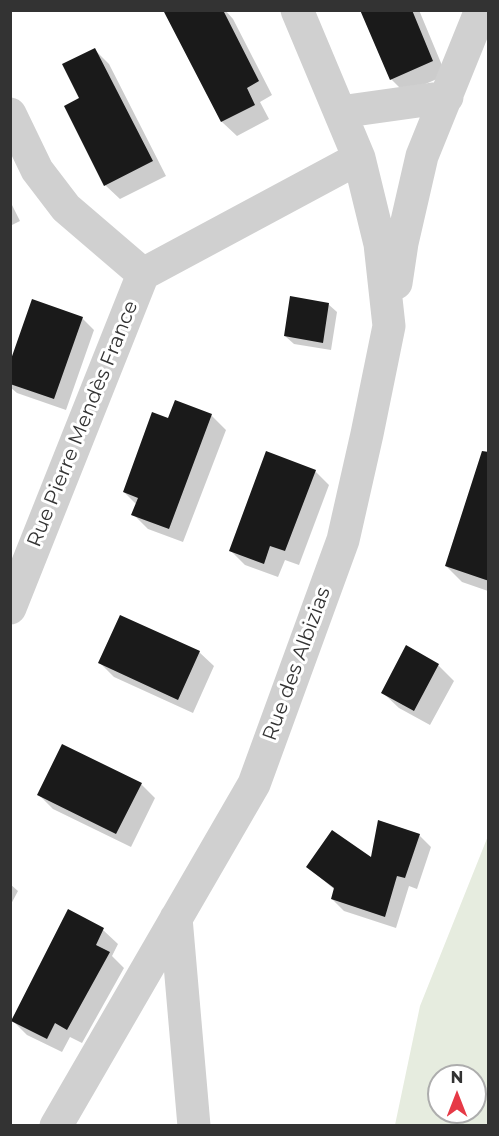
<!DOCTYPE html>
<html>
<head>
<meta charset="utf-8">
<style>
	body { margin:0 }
	#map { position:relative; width:499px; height:1136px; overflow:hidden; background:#fff; font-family:Montserrat,sans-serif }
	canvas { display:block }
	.frame { position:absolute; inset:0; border:12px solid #333; pointer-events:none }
	.north { position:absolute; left:427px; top:1064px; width:60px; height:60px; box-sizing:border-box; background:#fff; border:2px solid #adadad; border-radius:50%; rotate:0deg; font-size:16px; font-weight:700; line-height:24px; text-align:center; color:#333 }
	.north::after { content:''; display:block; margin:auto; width:21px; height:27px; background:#e63946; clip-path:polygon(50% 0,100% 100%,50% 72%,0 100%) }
</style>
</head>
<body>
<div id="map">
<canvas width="499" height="1136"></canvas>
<div class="frame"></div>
<div class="north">N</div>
</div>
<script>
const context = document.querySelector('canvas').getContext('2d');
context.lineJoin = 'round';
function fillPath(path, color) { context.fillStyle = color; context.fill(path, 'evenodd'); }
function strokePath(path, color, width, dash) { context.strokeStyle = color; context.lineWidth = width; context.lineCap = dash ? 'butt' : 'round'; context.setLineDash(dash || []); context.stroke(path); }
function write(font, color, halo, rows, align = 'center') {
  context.font = font + ' Montserrat,sans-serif'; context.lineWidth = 6; context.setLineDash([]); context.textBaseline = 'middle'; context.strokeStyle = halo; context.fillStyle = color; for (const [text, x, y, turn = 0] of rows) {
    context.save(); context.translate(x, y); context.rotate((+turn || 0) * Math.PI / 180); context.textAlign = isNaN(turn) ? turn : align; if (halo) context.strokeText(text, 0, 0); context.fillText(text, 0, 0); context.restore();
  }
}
fillPath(new Path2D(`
	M488 836V1125H395L420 1006ZM439 1076H475V1112H439Z`), '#e6ecdf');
fillPath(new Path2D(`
	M168 10H225L233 19 272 95 260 102 269 119 237 136 222 122 166 12Z
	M380 10H419L446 75 405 93 391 79Z
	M95 50 109 64 166 176 120 199 105 185 81 99Z
	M10 201 20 221 10 226Z
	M328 304 337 312 331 350 294 344 285 336Z
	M82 318 94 330 66 410 17 393 10 387V366Z
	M211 415 226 430 183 542 148 529 133 514 137 505 124 492 169 420Z
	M315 471 329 485 299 565 285 560 278 577 245 565 230 550Z
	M488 500V591L462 582 446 566Z
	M199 652 214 666 193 713 114 677 100 663Z
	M438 665 454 681 430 725 399 708 383 693Z
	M141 784 155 798 131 847 53 809 39 795Z
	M419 835 431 847 417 889 409 886 396 928 344 911 332 899 335 890 308 867 372 860Z
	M10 884 18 891 10 906Z
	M69 911 103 930 118 944 112 956 124 968 82 1043 70 1037 62 1052 27 1035 12 1020Z`), '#0003');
fillPath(new Path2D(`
	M163 10H223L259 81 247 88 255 105 221 122Z
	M360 10H412L433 61 390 80Z
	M95 48 153 161 104 186 64 106 79 98 62 64Z
	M290 296 329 303 323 343 284 336Z
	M32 299 83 317 54 399 10 384V362Z
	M175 400 212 414 169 529 131 515 138 498 123 492 152 412 168 418Z
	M266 451 316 470 285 551 270 546 264 564 229 551Z
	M482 451 489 452V581L445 566Z
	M120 615 200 651 178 700 98 663Z
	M406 645 439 664 414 711 381 693Z
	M62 744 142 783 116 834 37 795Z
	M378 820 420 834 405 878 397 876 385 917 331 899 334 888 306 867 332 830 371 857Z
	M68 909 104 928 96 945 110 952 67 1030 55 1023 47 1039 11 1021Z`), '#1a1a1a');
strokePath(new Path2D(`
	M340 112 447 97
	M10 114 37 170 66 208 143 274 359 158
	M396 283 402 243 422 156 481 10
	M10 608 143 274
	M176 918 194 1126
	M56 1126 254 784 343 540 367 434 389 326 380 244 359 158 297 10`), '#d0d0d0', 33);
write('20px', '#333', '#fff', [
	["Rue Pierre Mendès France",83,424,-68],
	["Rue des Albizias",297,664,-70]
]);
</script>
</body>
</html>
